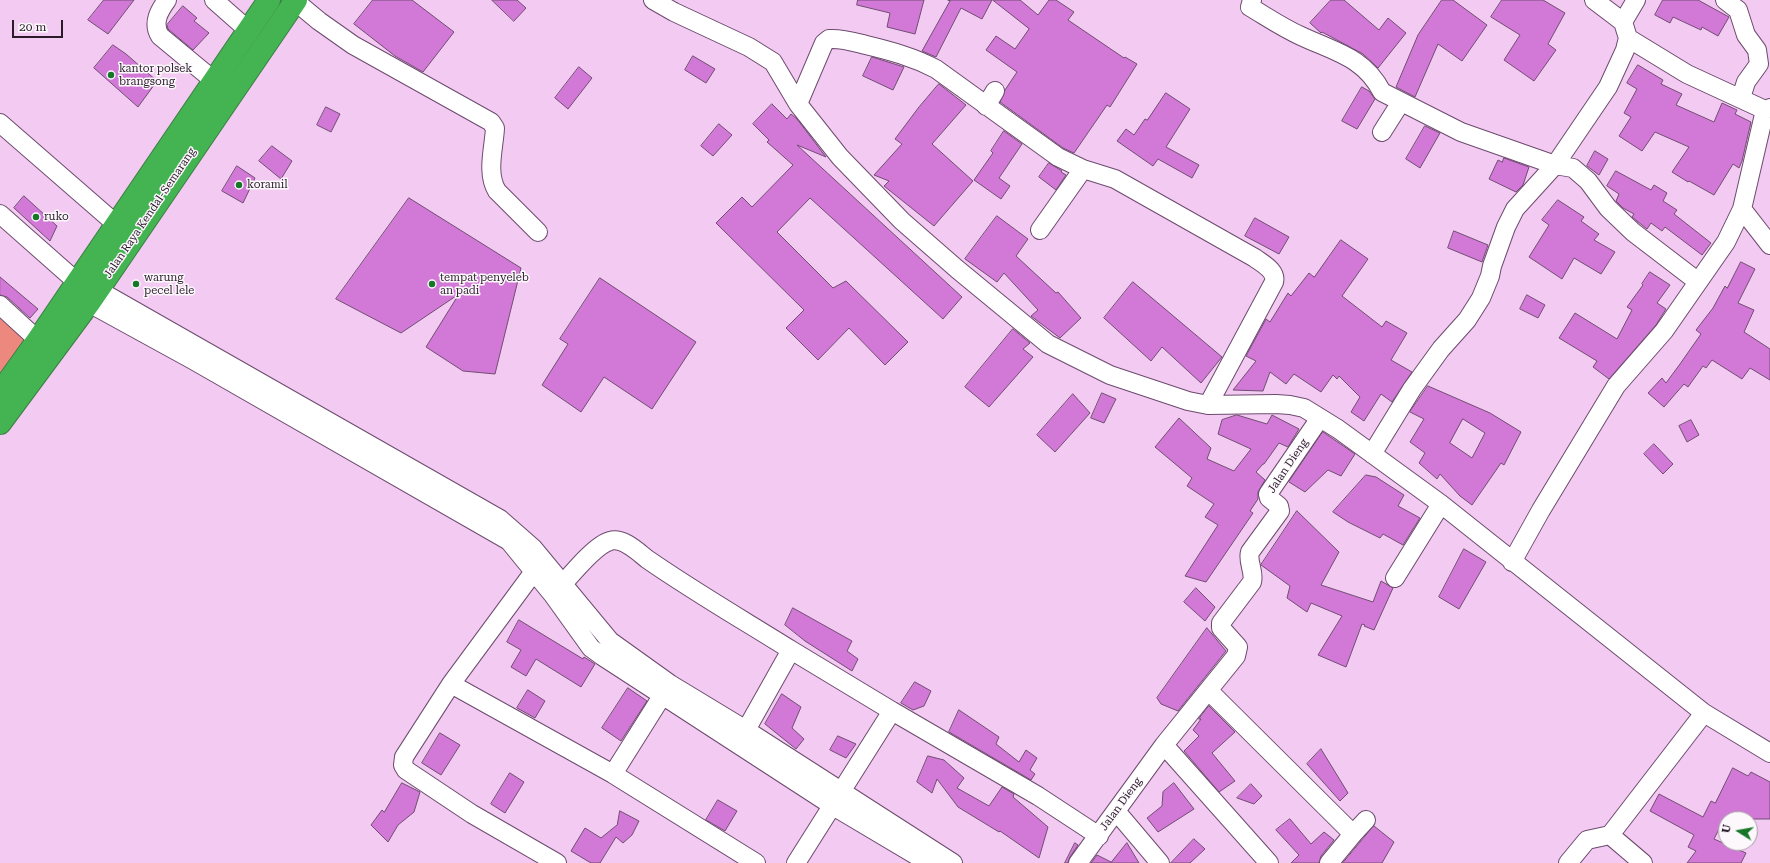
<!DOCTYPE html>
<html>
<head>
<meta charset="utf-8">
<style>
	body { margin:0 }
	#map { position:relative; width:1770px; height:863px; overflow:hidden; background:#f2caf2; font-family:"Roboto Serif",serif }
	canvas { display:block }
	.north { position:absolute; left:1718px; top:811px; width:40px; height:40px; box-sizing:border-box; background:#fcf8fc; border:1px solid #a8a0a8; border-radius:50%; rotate:281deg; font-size:11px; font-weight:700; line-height:16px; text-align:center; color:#291b2a }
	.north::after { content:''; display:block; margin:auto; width:14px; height:18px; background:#167728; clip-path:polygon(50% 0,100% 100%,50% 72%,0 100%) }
	.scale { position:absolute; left:12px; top:20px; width:51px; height:18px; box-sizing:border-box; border:2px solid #291b2a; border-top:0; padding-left:5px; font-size:12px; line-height:14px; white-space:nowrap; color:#291b2a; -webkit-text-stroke:3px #fcf8fc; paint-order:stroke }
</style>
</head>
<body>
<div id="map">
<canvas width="1770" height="863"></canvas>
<div class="north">U</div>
<div class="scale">20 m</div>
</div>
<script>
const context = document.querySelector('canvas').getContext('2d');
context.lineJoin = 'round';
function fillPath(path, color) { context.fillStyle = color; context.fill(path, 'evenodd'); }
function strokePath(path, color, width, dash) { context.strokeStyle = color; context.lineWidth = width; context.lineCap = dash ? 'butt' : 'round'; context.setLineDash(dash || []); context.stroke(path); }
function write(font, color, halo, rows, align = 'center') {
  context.font = font + ' "Roboto Serif",serif'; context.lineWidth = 3; context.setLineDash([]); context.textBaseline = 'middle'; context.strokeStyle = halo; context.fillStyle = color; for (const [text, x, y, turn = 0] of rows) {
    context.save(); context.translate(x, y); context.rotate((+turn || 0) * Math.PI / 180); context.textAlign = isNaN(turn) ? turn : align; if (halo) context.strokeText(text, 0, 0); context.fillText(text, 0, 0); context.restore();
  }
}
fillPath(new Path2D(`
	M0 305 38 340 0 393Z`), '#ed887f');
const building = new Path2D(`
	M104 0H134L108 34 88 20Z
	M373 0H412L454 32 423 72 395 56 354 24Z
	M492 0H517L526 8 514 21Z
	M858 0H924L915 34 887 27 890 13 857 5Z
	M948 0H992L982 19 961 8 936 57 922 51 950 1Z
	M993 0H1020L1038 15 1049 0H1056L1074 12 1068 20 1124 58 1125 57 1137 64 1110 107 1107 105 1074 153 1063 148 1000 102 1005 90 1017 72 986 50 996 36 1015 49 1029 29Z
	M1331 0H1344L1379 30 1388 18 1406 33 1378 68 1363 54 1322 32 1321 33 1310 23Z
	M1442 0H1453L1487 25 1462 61 1438 44 1415 97 1396 87 1418 35Z
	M1502 0H1543L1565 13 1548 44 1556 50 1534 81 1504 60 1520 35 1491 17Z
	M1663 0H1698L1729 17 1718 36 1702 27 1701 30 1673 17 1670 23 1655 15Z
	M183 6 197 18 194 21 209 33 193 50 168 29 167 25Z
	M113 45 126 54 157 81 138 107 94 68Z
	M693 56 715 69 706 83 685 70Z
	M872 57 904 67 893 90 863 76Z
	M1638 65 1663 80 1661 84 1682 94 1676 105 1714 122 1722 103 1737 110 1735 114 1751 122 1742 161 1739 168 1733 164 1714 195 1689 181 1688 182 1672 172 1689 147 1655 132 1642 151 1619 136 1631 117 1624 113 1637 89 1627 83Z
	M579 67 592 78 568 109 555 98Z
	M939 84 966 105 932 144 973 181 934 226 884 186 889 181 874 175 902 144 895 139 919 107Z
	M1362 87 1369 91 1375 99 1357 129 1342 121Z
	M1166 93 1190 109 1166 147 1199 165 1192 178 1158 159 1153 166 1117 141 1126 129 1134 135 1145 119 1147 120Z
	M772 104 787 119 791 114 797 119 826 157 797 145 962 297 943 319 810 198 777 232 833 288 846 281 908 342 885 365 849 328 818 360 786 328 804 310 716 223 742 197 752 207 793 165 767 142 769 140 753 124Z
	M326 107 340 114 331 132 317 125Z
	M719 124 732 135 713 156 701 146Z
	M1425 126 1440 133 1420 168 1406 159Z
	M1004 131 1022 144 999 178 1010 186 1001 199 974 180 993 153 991 151Z
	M272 146 292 161 281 179 259 161Z
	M1595 151 1608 159 1599 175 1587 166Z
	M1504 158 1529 167 1523 185 1516 192 1489 179 1498 160 1502 162Z
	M1049 163 1062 171 1061 172 1066 175 1056 190 1039 177Z
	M237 166 255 178 243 203 222 191Z
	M1616 171 1651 190 1654 185 1667 193 1663 201 1677 210 1674 214 1711 243 1702 255 1665 227 1662 231 1651 223 1647 229 1632 217 1634 214 1623 208 1616 201 1619 194 1607 186Z
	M24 196 57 226 50 241 14 208Z
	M409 198 521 268 495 374 463 371 426 347 459 294 401 333 336 299Z
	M1558 200 1584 217 1581 221 1599 234 1594 240 1615 252 1601 274 1574 258 1562 279 1529 257 1549 225 1542 220Z
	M997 216 1028 239 1016 256 1056 293 1058 292 1081 318 1060 338 1031 316 1038 310 1004 273 997 282 965 259Z
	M1255 218 1289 237 1279 254 1245 236Z
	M1454 231 1488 245 1482 262 1448 248Z
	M1341 240 1368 259 1342 296 1382 327 1386 321 1407 333 1391 360 1412 372 1392 402 1381 394 1364 421 1351 412 1360 397 1339 376 1337 379 1333 375 1321 392 1294 374 1286 384 1270 372 1263 391 1233 390 1256 361 1246 356 1266 319 1270 322 1288 293 1291 296 1309 273 1314 277Z
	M1741 262 1755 269 1738 303 1754 310 1744 332 1770 349V380L1750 368 1742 379 1712 360 1706 368 1703 366 1688 387 1684 384 1664 407 1648 393 1662 378 1666 383 1680 364 1701 334 1696 330 1713 308 1725 286 1727 288Z
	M1650 272 1670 285 1657 303 1666 309 1656 325 1609 379 1593 367 1597 361 1559 338 1575 313 1617 339 1632 310 1627 307 1643 285 1642 284Z
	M0 277 38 309 30 318 7 297 0 295Z
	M600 278 696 342 652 409 604 377 581 412 542 385 568 344 560 339Z
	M1133 282 1222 357 1201 383 1162 347 1151 361 1104 318Z
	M1527 295 1545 305 1538 318 1520 309Z
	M1013 329 1030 343 1023 349 1033 357 989 407 965 387Z
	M1428 386 1490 413 1521 432 1504 465 1501 463 1472 505 1460 496 1440 474 1437 479 1419 463 1425 453 1410 442 1424 419 1410 412ZM1463 419 1485 433 1472 458 1450 443Z
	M1102 393 1116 399 1104 423 1091 418Z
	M1073 394 1090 413 1055 452 1037 435Z
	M1237 415 1267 424 1272 415 1299 429 1288 447 1279 443 1264 464H1263L1256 472 1265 480 1258 492V499L1250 511 1253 513 1206 582 1185 576 1218 525 1205 517 1214 504 1187 486 1192 478 1155 447 1179 418 1211 448 1207 459 1234 471 1251 449 1218 434 1222 420Z
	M1691 420 1699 435 1687 442 1679 426Z
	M1323 432 1355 454 1341 476 1328 470 1305 492 1289 482Z
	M1654 444 1673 464 1663 474 1644 454Z
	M1366 475 1376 477 1404 495 1398 506 1420 518 1403 545 1383 534 1380 538 1348 522 1333 512Z
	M1297 511 1339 552 1321 585 1373 602 1381 581 1393 588 1374 630 1364 626 1365 625 1362 624 1346 667 1318 655 1342 616 1311 603 1307 612 1287 598 1290 586 1261 565Z
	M1464 549 1486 562 1459 609 1439 597Z
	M1196 588 1215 607 1205 621 1184 602Z
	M793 608 852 641 847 651 858 659 852 671 805 641 785 625Z
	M519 620 583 659 584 657 595 664 581 687 536 659 526 676 511 667 521 650 507 642Z
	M1207 628 1226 651 1178 711 1161 704 1157 698Z
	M915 682 931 691 924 706 913 710 901 703Z
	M628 688 647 701 621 741 602 728Z
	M528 690 545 701 535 718 517 708Z
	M782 694 801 707 792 728 804 739 796 749 765 724Z
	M1209 706 1235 732 1212 753 1235 781 1219 792 1184 751 1199 736 1193 730 1201 719H1199Z
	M959 710 999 737 996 744 1019 762 1026 750 1037 758 1030 770 1035 774 1031 780 949 732Z
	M440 733 460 745 441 775 422 763Z
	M838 736 856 744 846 758 830 750Z
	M1321 749 1348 793 1340 801 1307 764Z
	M928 756 944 760 964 778 957 788 989 806 1002 787 1014 794 1013 797 1048 827 1039 858 1000 831 999 832 958 807 937 779 932 793 917 782Z
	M1733 768 1748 776 1751 772 1770 782V819H1724L1714 839 1746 853 1741 863H1687L1696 851 1688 847 1694 835 1650 811 1659 794 1703 817 1711 801 1715 803Z
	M510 773 524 782 505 813 491 804Z
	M402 783 420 792 414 812 398 825 388 842 371 825 382 810 384 812Z
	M1174 783 1194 809 1158 832 1147 818 1162 806 1163 792Z
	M1251 784 1262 796 1254 804 1237 798Z
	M718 800 737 811 725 831 706 820Z
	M620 811 639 821 632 835 623 843 616 837 600 863H591L571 851 585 828 601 838 617 825Z
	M1290 819 1311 844 1324 832 1334 840 1321 856 1319 863H1291L1299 855 1276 830Z
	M1374 826 1394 842 1382 863H1343Z
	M1194 839 1205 849 1190 863H1171Z
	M1075 843 1078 845 1070 857 1068 863H1065Z
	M1127 843 1139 863H1091L1097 855 1111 862Z`);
fillPath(building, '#d278d6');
strokePath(building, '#704e71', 1);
const minor = new Path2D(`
	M167 0C159 11 152 23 160 36L224 89
	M214 0 248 30
	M653 0 674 12 749 47 773 62 798 104 840 157 902 221 957 269 1048 344 1110 375 1188 401 1208 405 1276 404 1290 405 1304 408 1338 429 1441 504 1704 713 1770 753
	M1252 0 1250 7C1267 17 1283 28 1301 36 1335 52 1364 57 1382 92L1461 132 1555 165 1573 168 1588 181 1608 208 1633 232 1697 281
	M1725 0 1738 10 1746 35 1757 50 1759 64 1746 82 1741 98
	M295 1 319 21 353 45 491 122 495 128C494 148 486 173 497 191L538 232
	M1623 22 1636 0
	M1628 38 1687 74 1765 110 1770 108
	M798 104 824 43 829 39C842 38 854 42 866 45 891 51 913 57 936 69L1058 157 1083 169 1115 179 1255 258C1263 264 1277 271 1274 282L1208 405
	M986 106 995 91
	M0 123 116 224
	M1382 132 1401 102
	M1742 209 1770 245
	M0 214 77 282
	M1040 230 1083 169
	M98 290 500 519 533 548 610 641 670 684 746 730 953 863
	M89 303 193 360 509 541 553 595 591 648 602 656 833 806 929 863
	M0 305 38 340
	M1372 454 1412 389 1441 349 1467 320 1481 298 1490 276 1492 266 1506 227 1515 209 1555 165 1608 87 1625 50 1628 38 1623 22 1594 0
	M541 562 451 684 404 757 403 765 406 770 472 814 557 863
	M1512 562 1541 510 1616 386 1664 331 1726 242 1742 209 1765 110
	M1395 578 1441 504
	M555 593C567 580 594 545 610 541 623 537 638 552 647 559 693 591 743 620 791 650
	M451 684 613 774 756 863
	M1209 691 1353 834 1329 863
	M746 730 791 650 892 711
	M1164 745 1269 863
	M613 774 669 685
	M1116 811 1160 863
	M1353 834 1366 820
	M1610 835 1643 863
	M796 863 892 711 1038 796 1099 836
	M1078 863 1164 745 1236 656 1238 647 1221 628V623L1252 582C1255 572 1247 562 1250 552L1280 511 1279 506 1269 498 1268 494 1320 418
	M1568 863 1587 840 1610 835 1704 713`);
const highway = new Path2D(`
	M0 393 38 340 269 0
	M0 423 89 303 296 0`);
strokePath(minor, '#6d4b6e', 20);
strokePath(highway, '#3b7e43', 24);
strokePath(minor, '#fff', 18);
strokePath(highway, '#44b351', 22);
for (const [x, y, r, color] of [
	[111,75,4,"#167728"],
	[239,185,4,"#167728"],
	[36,217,4,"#167728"],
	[136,284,4,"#167728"],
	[432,284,4,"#167728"]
]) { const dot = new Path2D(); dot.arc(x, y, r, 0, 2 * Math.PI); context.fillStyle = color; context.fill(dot); strokePath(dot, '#fcf8fc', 1.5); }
write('11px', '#291b2a', '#fcf8fc', [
	["kantor polsek",119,69],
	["brangsong",119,82],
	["koramil",247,185],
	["ruko",44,217],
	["warung",144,278],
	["pecel lele",144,291],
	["tempat penyeleb",440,278],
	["an padi",440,291]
], 'left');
write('11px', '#291b2a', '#fcf8fc', [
	["Jalan Raya Kendal-Semarang",150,213,-56],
	["Jalan Dieng",1288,466,-56],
	["Jalan Dieng",1121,804,-54]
]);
</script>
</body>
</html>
